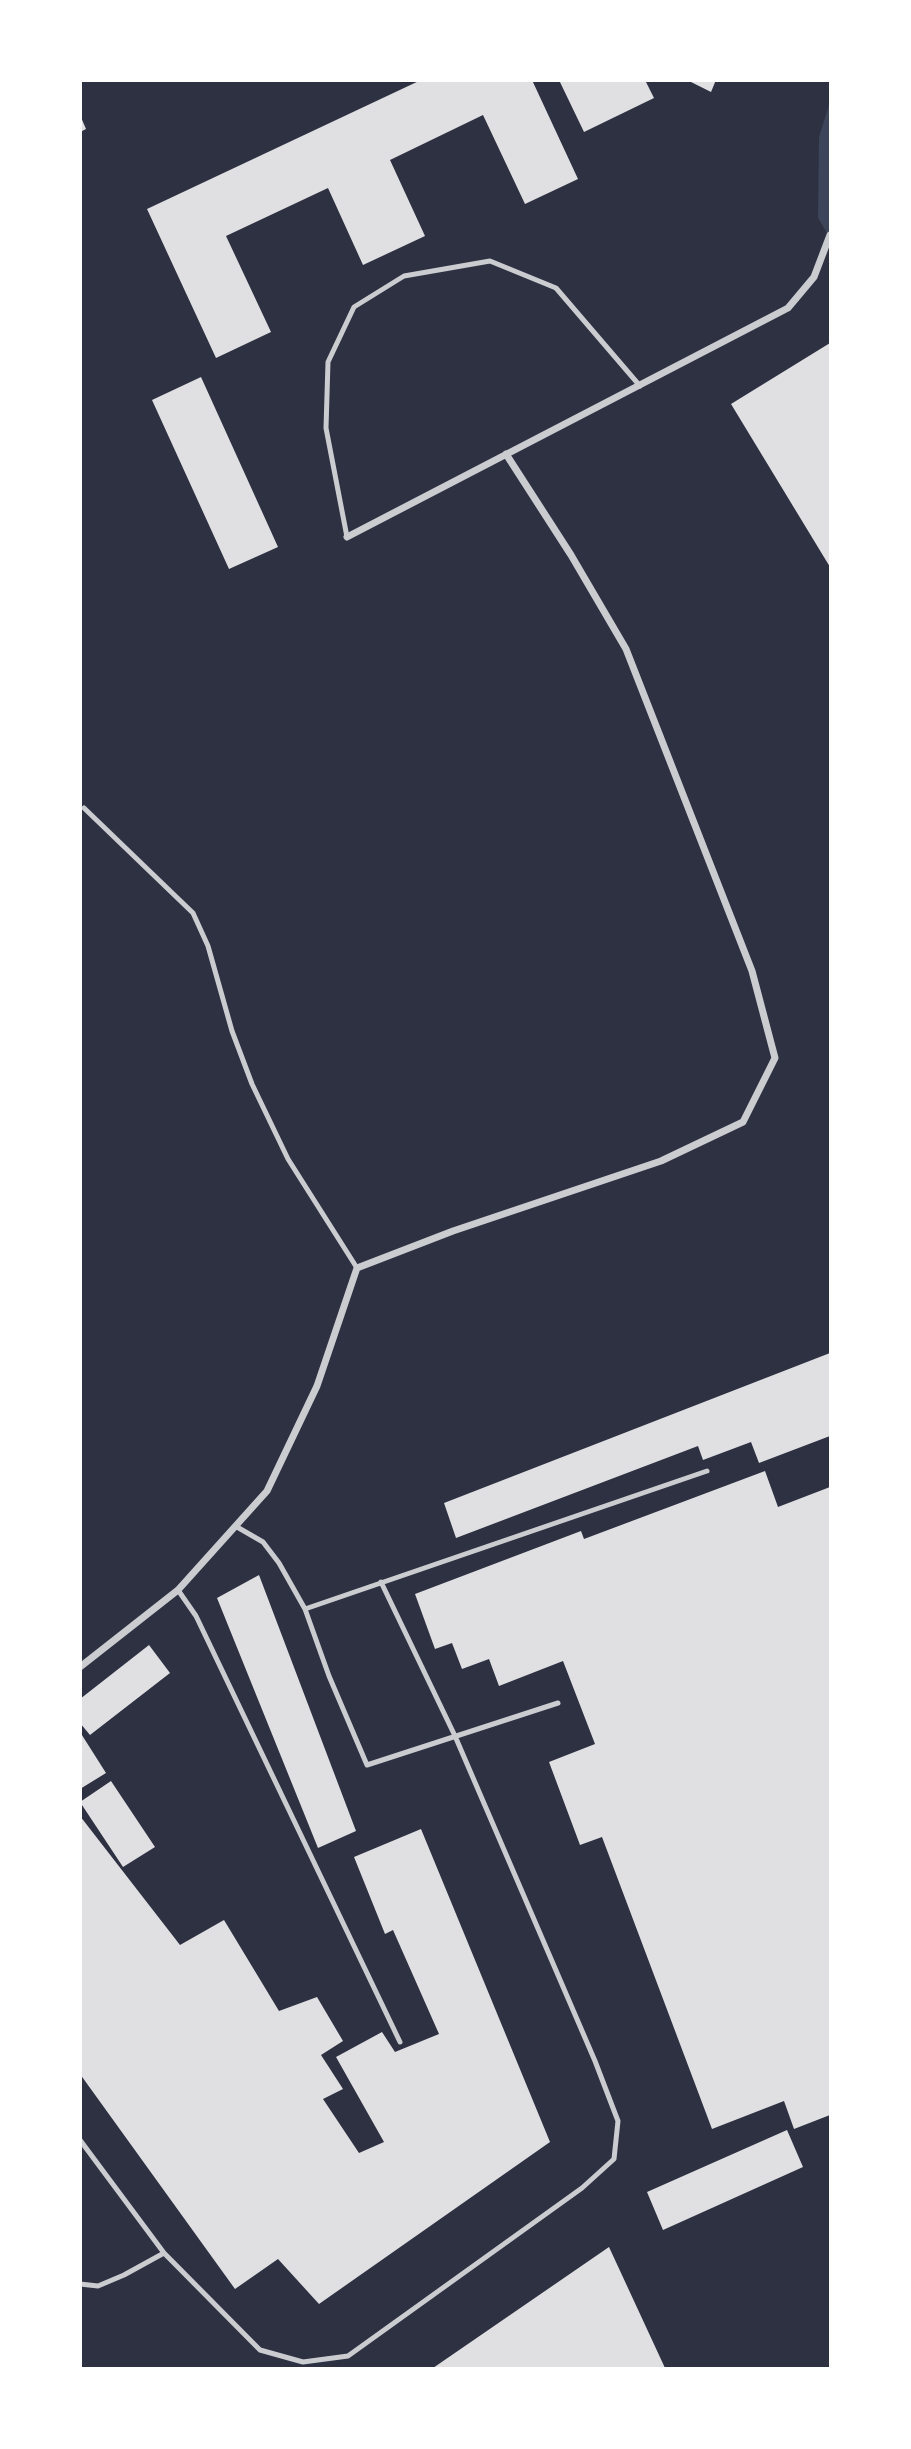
<!DOCTYPE html>
<html>
<head>
<meta charset="utf-8">
<style>
	body { margin:0 }
	#map { position:relative; width:911px; height:2449px; overflow:hidden; background:#2d3142; font-family:Roboto,sans-serif }
	canvas { display:block }
	.frame { position:absolute; inset:0; border:82px solid #fff; pointer-events:none }
</style>
</head>
<body>
<div id="map">
<canvas width="911" height="2449"></canvas>
<div class="frame"></div>
</div>
<script>
const context = document.querySelector('canvas').getContext('2d');
context.lineJoin = 'round';
function fillPath(path, color) { context.fillStyle = color; context.fill(path, 'evenodd'); }
function strokePath(path, color, width, dash) { context.strokeStyle = color; context.lineWidth = width; context.lineCap = dash ? 'butt' : 'round'; context.setLineDash(dash || []); context.stroke(path); }
fillPath(new Path2D(`
	M830 102V238L818 218 819 137Z`), '#3c4559');
fillPath(new Path2D(`
	M421 80H532L578 179 525 204 483 115 390 160 425 236 363 265 328 188 226 236 271 332 216 358 147 209Z
	M559 80H645L654 98 584 132Z
	M687 80H716L711 92Z
	M80 115 86 129 80 132Z
	M830 343V567L731 404Z
	M201 377 278 547 229 569 152 400Z
	M830 1353V1436L759 1463 751 1442 703 1460 698 1446 456 1538 444 1503Z
	M765 1471 778 1507 830 1487V2115L794 2129 784 2101 712 2129 602 1837 580 1845 549 1762 595 1744 563 1661 499 1686 489 1659 462 1669 452 1643 435 1649 415 1594 581 1531 584 1539Z
	M259 1575 356 1831 318 1848 217 1598Z
	M149 1645 170 1673 90 1735 80 1723V1699Z
	M80 1732 106 1773 80 1789Z
	M111 1781 155 1847 123 1867 80 1802Z
	M80 1816 180 1945 224 1920 279 2011 317 1997 343 2041 321 2055 343 2089 323 2099 359 2153 384 2142 336 2057 382 2032 395 2052 439 2034 393 1930 385 1934 354 1857 421 1829 550 2142 319 2304 278 2259 235 2289 80 2074Z
	M787 2130 803 2167 663 2230 647 2192Z
	M609 2247 665 2368H433Z`), '#e0e0e3');
strokePath(new Path2D(`
	M347 537 326 428 328 362 354 307 404 276 490 261 556 288 640 386
	M84 808 193 913 208 946 232 1031 252 1084 288 1159 357 1268
	M237 1527 263 1542 279 1563 305 1609 329 1676 367 1765 558 1703
	M178 1590 196 1616 400 2042
	M305 1609 707 1471
	M80 2140 164 2253 260 2350 303 2362 348 2356 582 2188 614 2159 618 2121 595 2061 455 1736 381 1582
	M80 2284 98 2286 124 2275 164 2253`), '#caccd0', 5);
strokePath(new Path2D(`
	M347 537 788 308 814 277 830 235
	M80 1667 178 1590 267 1491 317 1386 357 1268 453 1231 661 1161 743 1122 775 1058 752 971 626 649 571 555 506 454`), '#caccd0', 7);
</script>
</body>
</html>
